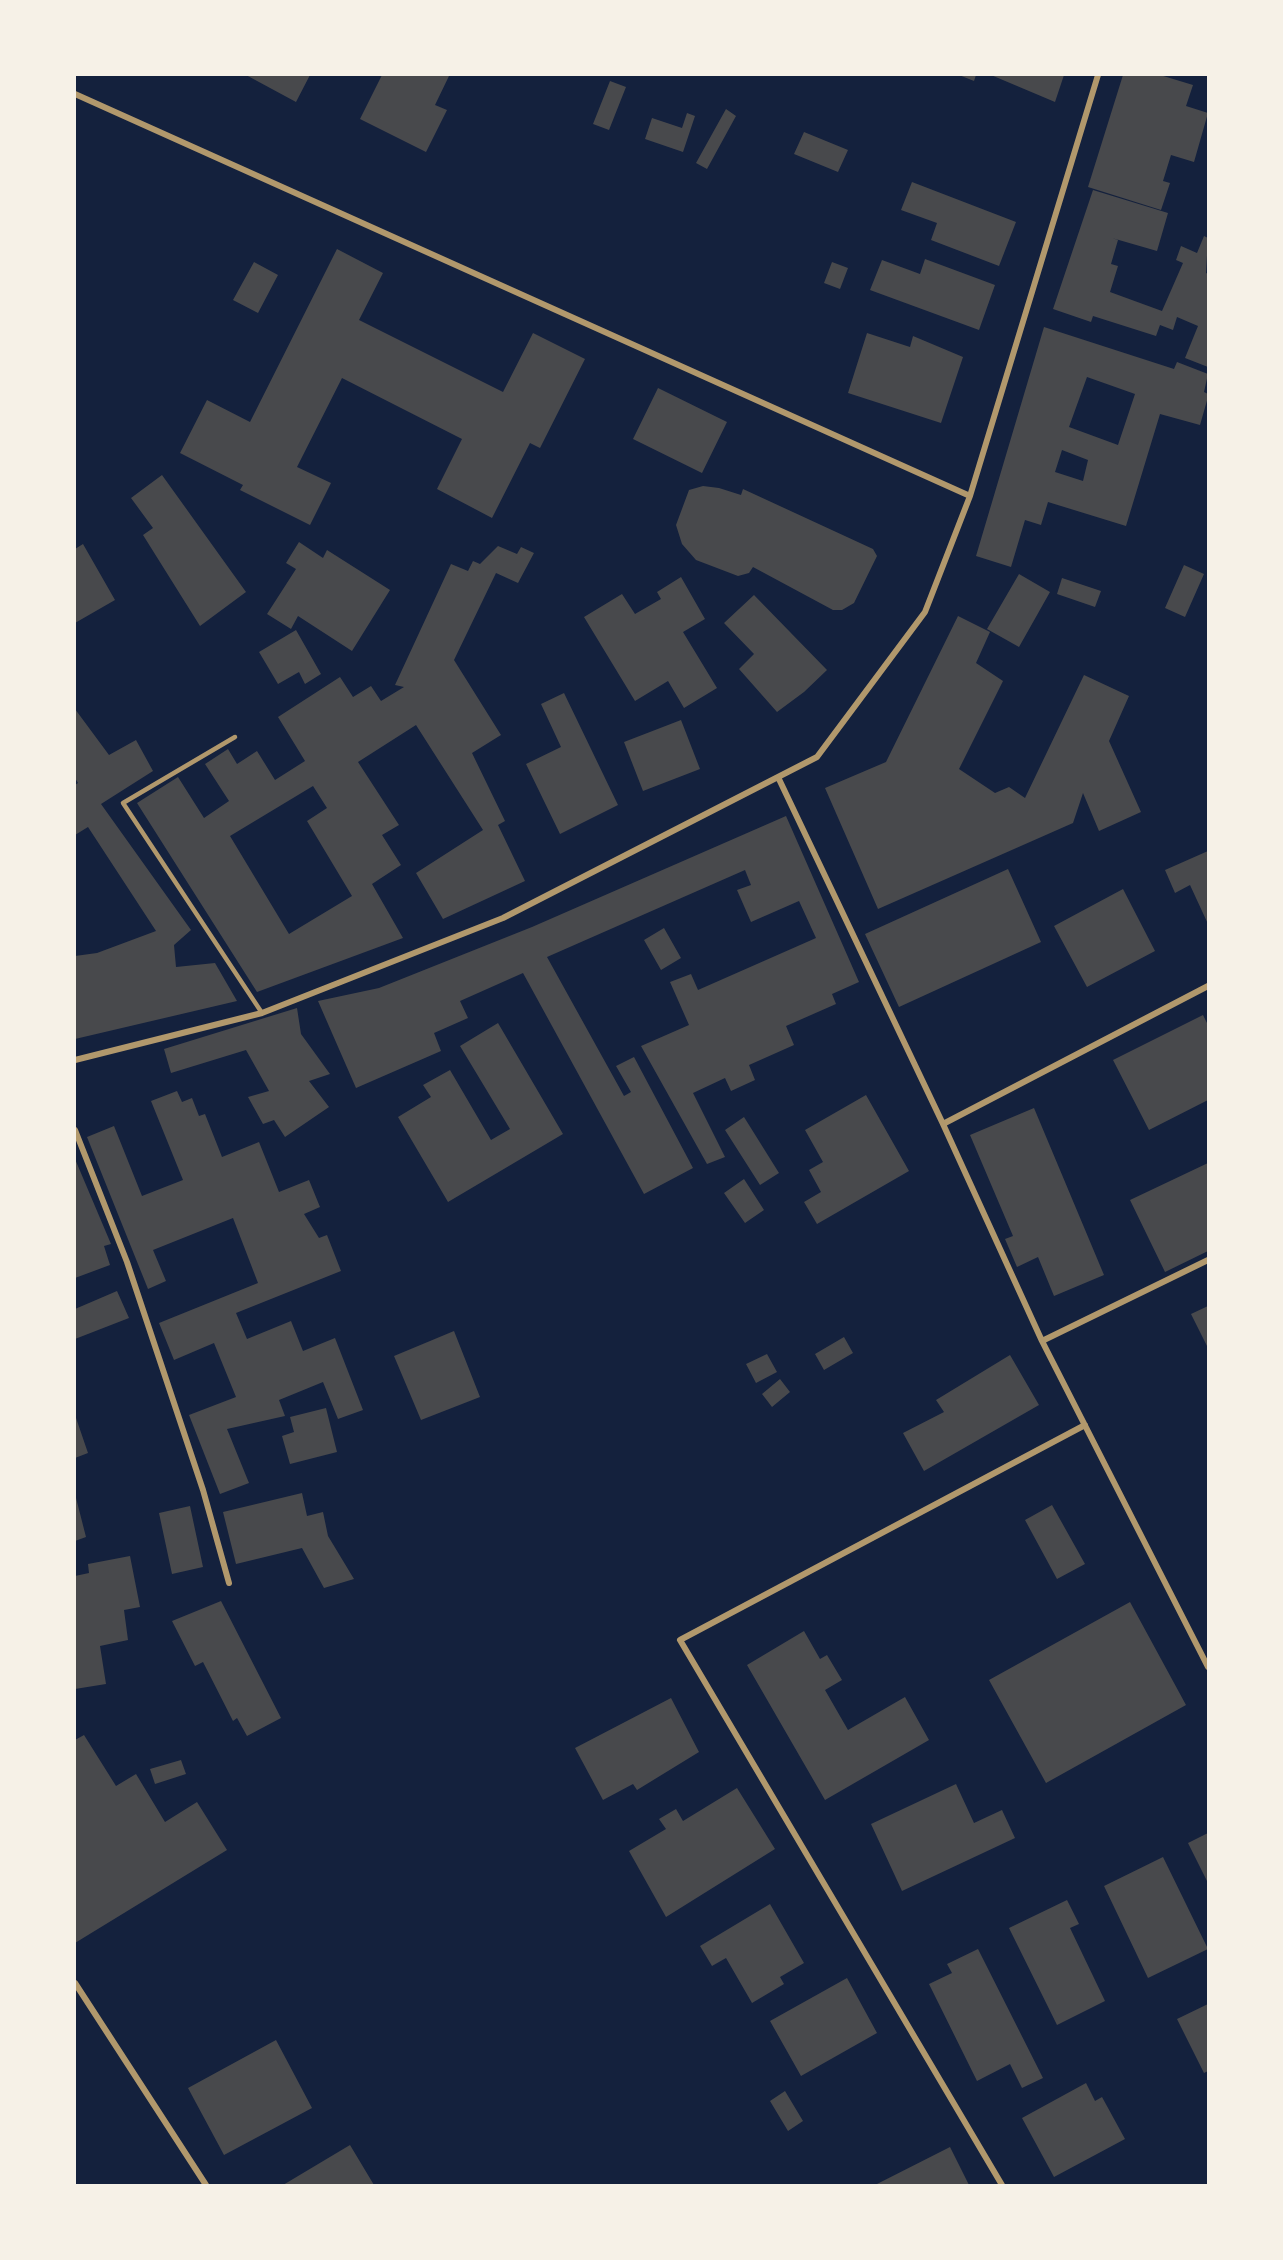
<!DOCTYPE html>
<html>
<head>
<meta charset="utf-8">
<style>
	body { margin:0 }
	#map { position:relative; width:1283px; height:2260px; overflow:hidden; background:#14213d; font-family:Jost,sans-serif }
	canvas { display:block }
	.frame { position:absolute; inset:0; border:76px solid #f6f1e7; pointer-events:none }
</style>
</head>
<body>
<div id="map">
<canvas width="1283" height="2260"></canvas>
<div class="frame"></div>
</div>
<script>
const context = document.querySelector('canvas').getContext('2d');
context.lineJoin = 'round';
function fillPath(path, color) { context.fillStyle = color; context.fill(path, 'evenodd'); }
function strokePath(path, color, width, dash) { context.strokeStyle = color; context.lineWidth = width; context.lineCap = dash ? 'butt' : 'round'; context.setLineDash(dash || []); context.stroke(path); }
fillPath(new Path2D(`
	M246 75H310L296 102Z
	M382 75 449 76 435 105 447 110 426 152 360 119Z
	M959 75H976L974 81Z
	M991 75H1064L1055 102Z
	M1123 75H1160L1193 85 1186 106 1208 113 1194 162 1171 155 1163 181 1170 183 1161 210 1088 187Z
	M610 81 626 87 609 130 593 124Z
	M726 109 736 116 707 169 696 163Z
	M687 113 695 116 683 152 645 139 652 118 682 128Z
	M804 132 848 150 838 172 794 154Z
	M912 182 1016 222 999 266 931 240 937 223 901 210Z
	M1093 190 1168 213 1157 251 1112 238 1118 240 1111 264 1118 266 1110 292 1162 311 1183 263 1176 260 1181 246 1197 253 1204 236 1208 238 1206 273 1208 274V367L1185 358 1198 326 1177 317 1173 330 1160 325 1156 336 1093 316 1091 322 1053 309Z
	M337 249 383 273 359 320 503 392 533 333 585 359 540 448 530 443 492 518 437 489 462 439 342 378 297 467 331 483 310 525 240 490 243 485 180 453 207 400 250 422Z
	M925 259 995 285 979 330 870 290 882 260 920 274Z
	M254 262 278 275 258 313 233 300Z
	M832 262 848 268 840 289 824 283Z
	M1044 327 1174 369 1177 362 1208 374 1204 392 1208 394V397L1200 425 1160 414 1126 526 1048 502 1041 525 1025 520 1011 567 976 556ZM1087 377 1135 394 1118 445 1069 427ZM1062 450 1088 460 1083 481 1055 472Z
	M867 333 910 347 913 336 963 357 941 423 848 393Z
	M658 388 727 422 702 473 633 439Z
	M162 475 246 592 200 626 143 535 153 528 131 498Z
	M703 486 719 488 741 495 743 489 873 549 877 556 854 603 842 610H833L753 567 749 573 738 576 696 560 682 544 676 525 689 490Z
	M299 542 323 558 327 550 390 590 352 651 298 616 291 629 267 614 296 569 286 563Z
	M83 544 115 600 75 623V549Z
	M498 546 517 554 521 547 534 553 518 583 496 573 454 660 501 735 472 753 505 821 498 825 525 881 443 919 416 873 483 830 416 725 358 762 399 825 382 835 401 865 372 884 403 938 257 992 137 803 178 777 204 818 229 801 205 764 228 749 237 764 257 751 275 780 305 761 278 717 340 677 353 697 371 686 381 701 404 687 395 685 451 564 468 571 473 561 480 564ZM313 786 327 808 307 821 352 896 289 934 230 836Z
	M1184 565 1204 574 1185 617 1165 608Z
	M1019 574 1050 592 1019 647 987 629Z
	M681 577 705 619 683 632 717 688 684 708 668 681 635 701 584 617 622 594 635 614 661 599 657 592Z
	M1062 578 1101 591 1095 607 1057 594Z
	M754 595 827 670 804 692 777 712 739 669 754 654 724 623Z
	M958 616 990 632 976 663 1003 681 959 769 995 793 1009 787 1025 798 1084 675 1129 696 1109 741 1141 812 1099 831 1083 793 1073 823 878 909 825 788 886 762Z
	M296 630 321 674 305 684 299 672 278 684 259 652Z
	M564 693 618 805 560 834 526 764 561 747 541 704Z
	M75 709 109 755 136 740 153 771 101 804 191 930 174 945 176 967 215 963 237 1001 75 1039V956L97 953 156 931 88 827 75 835V785L78 783 75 778Z
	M681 720 700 769 643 791 624 742Z
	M786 816 859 982 832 994 836 1004 786 1026 794 1045 749 1065 755 1080 731 1091 725 1078 693 1093 725 1157 707 1164 641 1046 689 1025 670 982 691 974 698 990 816 938 799 901 751 922 737 890 751 885 745 870 547 957 624 1096 631 1092 616 1066 634 1057 693 1168 644 1194 523 973 460 1001 468 1018 434 1033 441 1051 356 1088 318 1001 379 988 532 927Z
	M1208 851V924L1190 885 1175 893 1165 870Z
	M1008 869 1041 942 899 1007 865 934Z
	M1123 889 1155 951 1087 987 1054 926Z
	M664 928 681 958 661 970 644 940Z
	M297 1008 301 1034 330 1074 309 1081 329 1107 285 1137 274 1120 263 1124 248 1097 269 1091 246 1050 171 1073 164 1049Z
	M1203 1015 1208 1025V1100L1149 1130 1113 1060Z
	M498 1023 563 1134 448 1202 398 1117 431 1097 423 1085 450 1070 491 1140 510 1129 460 1046Z
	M177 1091 182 1102 192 1098 199 1116 205 1114 222 1157 259 1142 279 1192 309 1180 320 1207 304 1214 319 1238 327 1235 341 1271 236 1313 247 1339 291 1321 303 1351 335 1338 363 1410 338 1419 323 1382 279 1400 285 1416 227 1429 249 1483 220 1494 189 1415 236 1397 214 1343 174 1360 159 1323 258 1283 233 1218 153 1250 166 1281 148 1289 87 1137 114 1126 142 1196 183 1180 151 1101Z
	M866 1095 909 1171 817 1224 804 1202 821 1192 809 1170 823 1162 805 1130Z
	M1034 1108 1104 1275 1054 1296 1038 1257 1017 1267 1005 1239 1013 1236 970 1135Z
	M744 1117 779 1173 760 1185 725 1130Z
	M75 1159 111 1244 104 1246 110 1265 75 1278Z
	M1208 1163V1251L1165 1272 1130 1200Z
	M744 1179 764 1210 745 1223 724 1193Z
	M117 1291 129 1318 75 1339V1309Z
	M1208 1306V1348L1191 1314Z
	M454 1331 480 1397 421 1420 394 1356Z
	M844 1337 853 1353 824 1370 815 1354Z
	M767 1354 777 1372 756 1383 746 1364Z
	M1010 1355 1039 1405 924 1471 903 1433 944 1412 936 1400Z
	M780 1379 790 1392 772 1407 762 1394Z
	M326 1408 337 1452 290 1464 282 1436 294 1432 290 1417Z
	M75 1415 88 1453 75 1458Z
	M302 1493 307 1516 323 1512 328 1536 354 1579 324 1588 302 1548 236 1564 223 1512Z
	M75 1494 86 1537 75 1541Z
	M1052 1505 1085 1564 1057 1579 1025 1520Z
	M190 1506 203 1567 172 1574 159 1513Z
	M130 1556 140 1607 124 1610 128 1640 100 1646 106 1684 75 1689V1576L89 1573 88 1564Z
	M221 1601 281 1718 247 1736 237 1718 233 1721 203 1662 195 1666 172 1621Z
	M1130 1602 1186 1705 1046 1783 989 1680Z
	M804 1631 820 1659 827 1655 842 1680 825 1690 848 1730 905 1697 929 1740 825 1800 747 1665Z
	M671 1698 699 1752 637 1790 633 1784 603 1800 575 1748Z
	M84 1735 116 1786 136 1774 165 1822 197 1802 227 1850 75 1943V1740Z
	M181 1760 186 1774 155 1784 150 1769Z
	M956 1784 974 1823 1002 1810 1015 1838 902 1891 871 1824Z
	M737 1788 775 1849 666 1917 629 1851 666 1829 659 1819 676 1809 683 1821Z
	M1208 1833V1883L1188 1843Z
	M1163 1857 1208 1949 1148 1978 1104 1886Z
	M1067 1900 1079 1924 1070 1928 1105 2001 1057 2025 1009 1928Z
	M770 1904 804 1963 780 1977 784 1984 752 2003 726 1958 712 1966 700 1946Z
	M978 1949 1043 2078 1022 2088 1010 2064 977 2081 929 1984 952 1973 947 1964Z
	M847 1978 877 2033 801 2076 770 2021Z
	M1208 2004V2071L1204 2073 1177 2019Z
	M276 2040 312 2108 224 2155 188 2088Z
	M1086 2083 1095 2101 1102 2097 1125 2139 1054 2177 1022 2118Z
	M785 2091 803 2121 788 2131 770 2101Z
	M350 2145 374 2185H283Z
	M950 2147 969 2185H875Z`), '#48494c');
strokePath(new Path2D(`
	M235 737 123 803 262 1013`), '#b1986c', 4.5);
strokePath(new Path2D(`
	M75 94 970 496
	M778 777 943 1124 1042 1341 1208 1667
	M75 1060 262 1013 503 918 817 757 925 612 970 496 1098 75
	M943 1124 1208 986
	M75 1130 127 1262 203 1490 229 1583
	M1042 1341 1208 1260
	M75 1983 206 2185
	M1002 2185 680 1640 1085 1425`), '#b1986c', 6);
</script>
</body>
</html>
